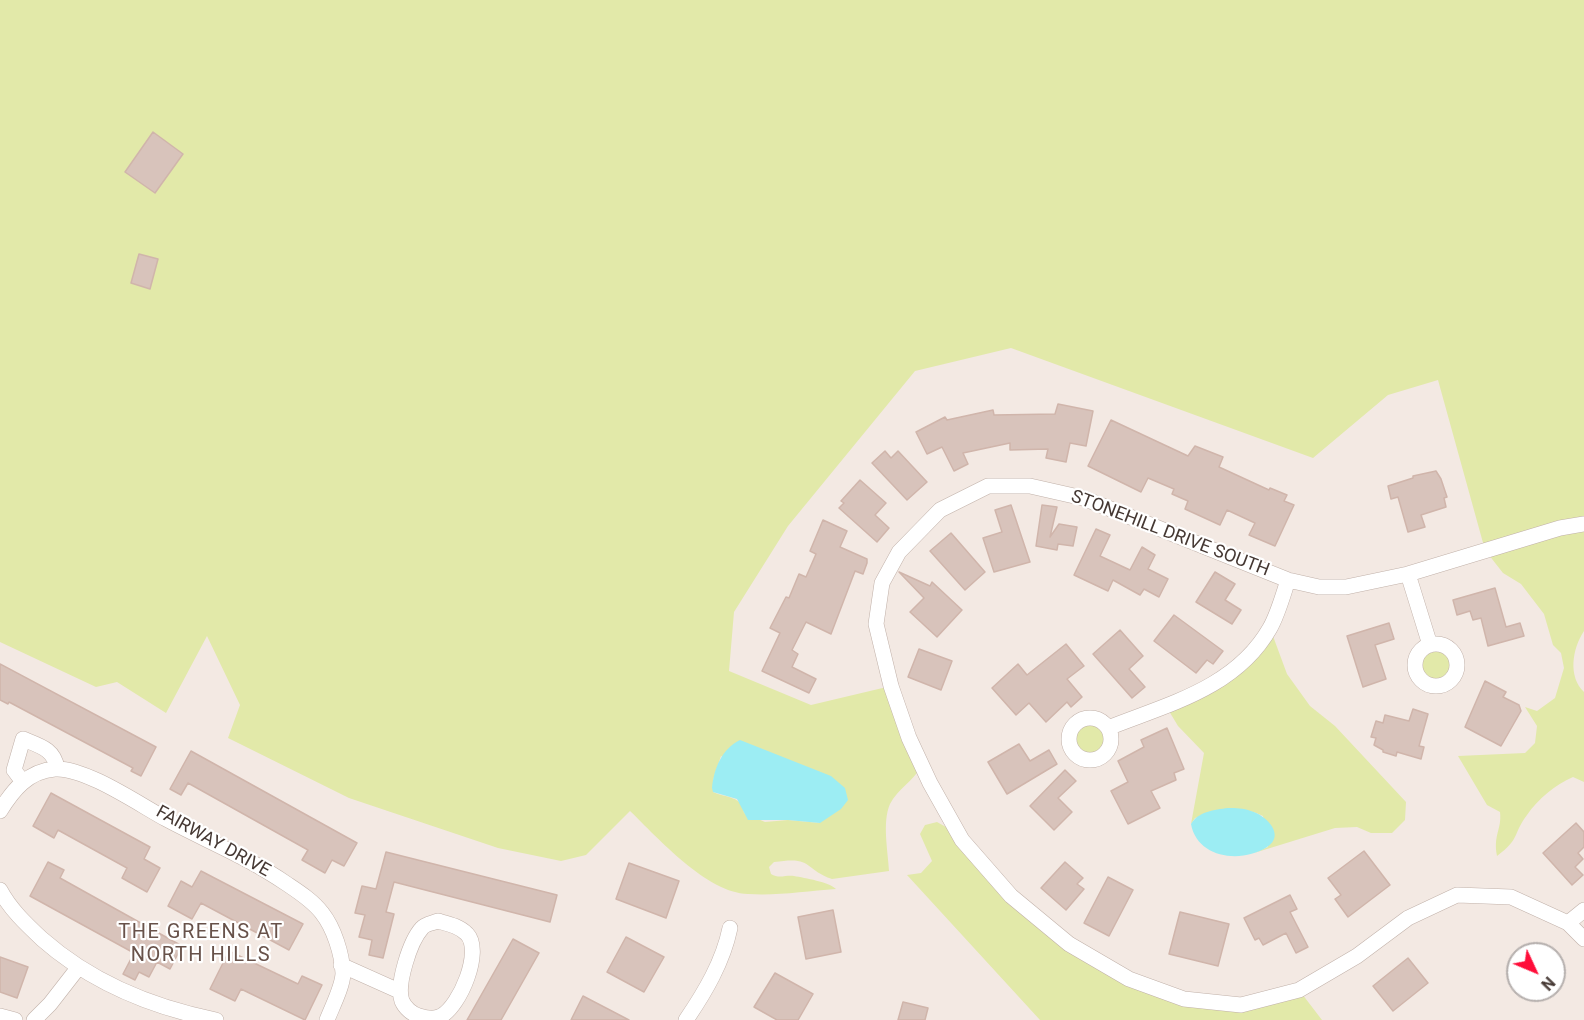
<!DOCTYPE html>
<html>
<head>
<meta charset="utf-8">
<style>
	body { margin:0 }
	#map { position:relative; width:1584px; height:1020px; overflow:hidden; background:#f3e9e3; font-family:Roboto,sans-serif }
	canvas { display:block }
	.north { position:absolute; left:1506px; top:942px; width:60px; height:60px; box-sizing:border-box; background:#fff; border:2px solid #b5afad; border-radius:50%; rotate:134deg; font-size:16px; font-weight:700; line-height:24px; text-align:center; color:#453833 }
	.north::after { content:''; display:block; margin:auto; width:21px; height:27px; background:#ff0e3a; clip-path:polygon(50% 0,100% 100%,50% 72%,0 100%) }
</style>
</head>
<body>
<div id="map">
<canvas width="1584" height="1020"></canvas>
<div class="north">N</div>
</div>
<script>
const context = document.querySelector('canvas').getContext('2d');
context.lineJoin = 'round';
function fillPath(path, color) { context.fillStyle = color; context.fill(path, 'evenodd'); }
function strokePath(path, color, width, dash) { context.strokeStyle = color; context.lineWidth = width; context.lineCap = dash ? 'butt' : 'round'; context.setLineDash(dash || []); context.stroke(path); }
function write(font, color, halo, rows, align = 'center') {
  context.font = font + ' Roboto,sans-serif'; context.lineWidth = 4.5; context.setLineDash([]); context.textBaseline = 'middle'; context.strokeStyle = halo; context.fillStyle = color; for (const [text, x, y, turn = 0] of rows) {
    context.save(); context.translate(x, y); context.rotate((+turn || 0) * Math.PI / 180); context.textAlign = isNaN(turn) ? turn : align; if (halo) context.strokeText(text, 0, 0); context.fillText(text, 0, 0); context.restore();
  }
}
fillPath(new Path2D(`
	M0 0H1584V631C1572 649 1568 677 1584 692V782L1573 777C1555 785 1538 799 1527 815 1512 835 1521 838 1497 856 1493 834 1502 830 1500 812L1487 805 1458 756 1525 753 1535 743 1537 726 1525 707 1537 711 1555 698 1564 668 1561 653 1553 645 1544 614 1521 584 1503 573 1485 550 1438 380 1388 395 1313 458 1011 348 915 371 788 526 734 612 729 671 811 705 891 686 921 767C913 781 897 790 890 804 882 822 888 851 889 871L832 879C802 868 814 856 774 862L769 867 771 874C779 879 785 875 794 876 805 878 829 882 836 889 807 891 777 896 748 894 707 893 658 838 630 811L586 855 561 861 498 848 349 798 228 738 240 705 207 636 166 713 117 682 96 687 0 642ZM721 756 820 823 788 820 765 822 744 813C743 796 726 798 713 792V780Z
	M1270 628 1287 674 1310 706 1335 726 1406 802 1405 820 1392 833H1371L1357 827 1335 828 1254 853 1268 847 1263 816C1240 804 1218 813 1195 818L1191 824 1204 753 1178 726 1166 706 1220 681Z
	M1415 665a21 21 0 1 1 42 0a21 21 0 1 1-42 0Z
	M1069 739a21 21 0 1 1 42 0a21 21 0 1 1-42 0Z
	M937 822 953 831 1011 896 1129 978 1241 1005 1299 990 1322 1020H1040L907 875 921 873 932 861 920 834 925 825Z`), '#e2e9a9');
fillPath(new Path2D(`
	M740 740 831 776 845 788 848 800 841 809 820 823 788 820H748L737 799 713 792 712 788C714 768 722 749 740 740Z
	M1228 808C1236 808 1243 808 1251 811 1266 815 1286 835 1267 847 1241 864 1197 858 1191 824 1199 811 1214 810 1228 808Z`), '#9cedf3');
const building = new Path2D(`
	M153 132 183 154 155 193 125 172Z
	M139 254 158 259 150 289 131 283Z
	M1058 404 1093 411 1086 446 1070 443 1066 462 1046 458 1048 449 1010 450V443L963 453 968 464 954 471 942 447 927 454 916 432 945 417 947 420 993 410 994 415 1055 414Z
	M1111 420 1188 456 1195 446 1223 457 1219 467 1269 490 1270 488 1287 495 1284 501 1294 505 1275 546 1249 535 1255 523 1227 510 1220 525 1185 509 1188 501 1172 494 1174 489 1148 478 1141 492 1088 466Z
	M885 451 891 458 898 451 927 482 907 500 872 463Z
	M1436 471 1441 479 1447 497 1444 498 1446 507 1421 515 1425 527 1408 532 1398 497 1391 499 1388 486 1413 478V476Z
	M860 480 886 503 875 515 889 528 877 542 839 508 844 503 841 501Z
	M1011 505 1030 562 994 572 983 538 1002 532 995 510Z
	M1042 505 1057 507 1050 537 1059 524 1077 527 1073 546 1058 544 1057 550 1036 546Z
	M823 520 847 531 840 547 867 559V563L863 574 855 571 831 634 806 622 792 650 798 654 792 667 816 679 809 693 762 671 780 633 770 628 786 597 789 598 799 574 806 577 816 554 810 551Z
	M1096 529 1110 535 1100 556 1130 570 1142 547 1155 555 1148 569 1168 579 1159 597 1144 589 1140 595 1113 580 1108 591 1074 575Z
	M951 533 985 572 965 590 930 551Z
	M899 572 930 586 932 582 962 610 937 637 910 612 924 598Z
	M1215 572 1235 584 1225 600 1241 610 1232 624 1196 602Z
	M1495 588 1506 627 1520 623 1524 636 1488 646 1481 618 1473 620 1470 611 1457 615 1453 600Z
	M1174 615 1223 651 1213 664 1207 660 1196 673 1154 641Z
	M1389 623 1394 639 1375 645 1386 679 1363 687 1347 636Z
	M1120 630 1143 656 1129 669 1145 687 1132 698 1093 654Z
	M1066 644 1084 666 1067 679 1082 697 1071 707 1067 702 1046 722 1029 703 1016 715 992 688 1018 664 1027 675Z
	M919 649 952 661 941 690 908 677Z
	M0 664 156 747 141 776 131 771 133 768 9 702 8 704 0 700Z
	M1485 681 1506 692 1503 697 1519 705 1521 711 1501 746 1465 727Z
	M1413 709 1428 714 1419 746 1424 747 1421 759 1397 752 1396 756 1383 752V750L1374 745 1376 738 1371 737 1376 721 1383 723 1385 715 1409 721Z
	M1167 728 1184 769 1174 773 1176 780 1151 791 1160 808 1128 824 1111 791 1128 782 1118 761 1144 747 1141 740Z
	M1019 744 1030 761 1049 750 1057 764 1007 794 988 762Z
	M191 751 357 843 344 866 332 860 325 873 302 860 308 850 188 783 181 795 170 789Z
	M1065 770 1076 781 1058 798 1072 812 1054 830 1030 806Z
	M51 793 150 847 144 859 160 868 147 892 122 878 127 868 58 830 54 838 33 826Z
	M1576 823 1584 832V847L1578 853 1583 859 1575 867 1583 875 1572 885 1543 853Z
	M1364 851 1390 885 1348 917 1335 899 1341 895 1328 878Z
	M386 852 557 895 550 922 394 882 386 912 394 914 383 958 369 955 372 940 359 937 365 915 355 913 362 886 376 889Z
	M48 862 64 870 60 878 182 946 170 969 157 962 149 977 139 972 135 980 123 974 134 953 30 896Z
	M1065 862 1083 878 1077 884 1084 889 1066 910 1041 888Z
	M629 863 679 881 666 918 616 899Z
	M201 871 303 924 289 950 201 903 192 919 168 906 181 881 192 887Z
	M1108 877 1133 890 1109 936 1084 923Z
	M1290 895 1297 909 1290 912 1308 947 1296 953 1286 933 1263 945 1259 938 1255 940 1244 918Z
	M833 910 841 952 806 959 798 917Z
	M1180 912 1229 924 1218 966 1169 954Z
	M626 937 664 957 644 992 607 972Z
	M513 939 539 953 501 1020H467Z
	M229 951 298 984 302 976 322 985 305 1020 241 989 235 1001 210 989Z
	M0 957 28 967 17 998 0 992Z
	M1408 958 1428 983 1393 1011 1373 986Z
	M775 973 813 994 798 1020H777L754 1007Z
	M583 996 629 1020H571Z
	M903 1002 928 1008 925 1020H898Z`);
fillPath(building, '#d8c3bb');
strokePath(building, '#d0b5ab', 1.5);
const minor = new Path2D(`
	M1584 524 1560 528 1408 574 1346 587H1319L1288 580 1083 498 1030 486H988L940 510 899 552 882 583 876 624 891 686 909 738 930 783 962 840 1011 896 1069 944 1129 979 1184 999 1241 1005 1299 990 1357 956 1408 918 1457 895 1511 897 1568 923 1584 939
	M1408 574 1430 645
	M1415 665a21 21 0 1 1 42 0a21 21 0 1 1-42 0Z
	M1069 739a21 21 0 1 1 42 0a21 21 0 1 1-42 0Z
	M1108 728C1168 704 1236 688 1270 628 1278 614 1283 595 1288 580
	M23 782 14 770 23 739C40 746 54 749 57 768
	M0 811C13 790 28 771 55 769 85 767 140 805 166 819 209 842 246 856 287 884 299 892 313 901 322 913 334 928 342 954 343 973 343 986 332 1007 327 1020
	M0 890C10 909 26 924 42 939 92 983 151 1007 216 1020
	M438 921C449 924 459 926 467 934 483 951 460 1006 441 1016 434 1020 426 1018 419 1016 412 1014 405 1008 402 1001 396 985 410 941 422 928 425 924 433 923 438 921Z
	M1568 923 1584 910
	M341 965 399 991
	M0 1016 15 1020
	M34 1020 50 1004 78 968
	M686 1020C705 992 723 962 730 928`);
strokePath(minor, '#c1b1a9', 16);
strokePath(minor, '#fff', 15);
write('18px', '#453833', '#fff', [
	["STONEHILL DRIVE SOUTH",1170,534,21],
	["FAIRWAY DRIVE",213,842,29]
]);
context.letterSpacing = '1.5px';
write('20px', '#68524a', '#fff', [
	["THE GREENS AT",201,933],
	["NORTH HILLS",201,956]
]);
context.letterSpacing = '0px';
</script>
</body>
</html>
